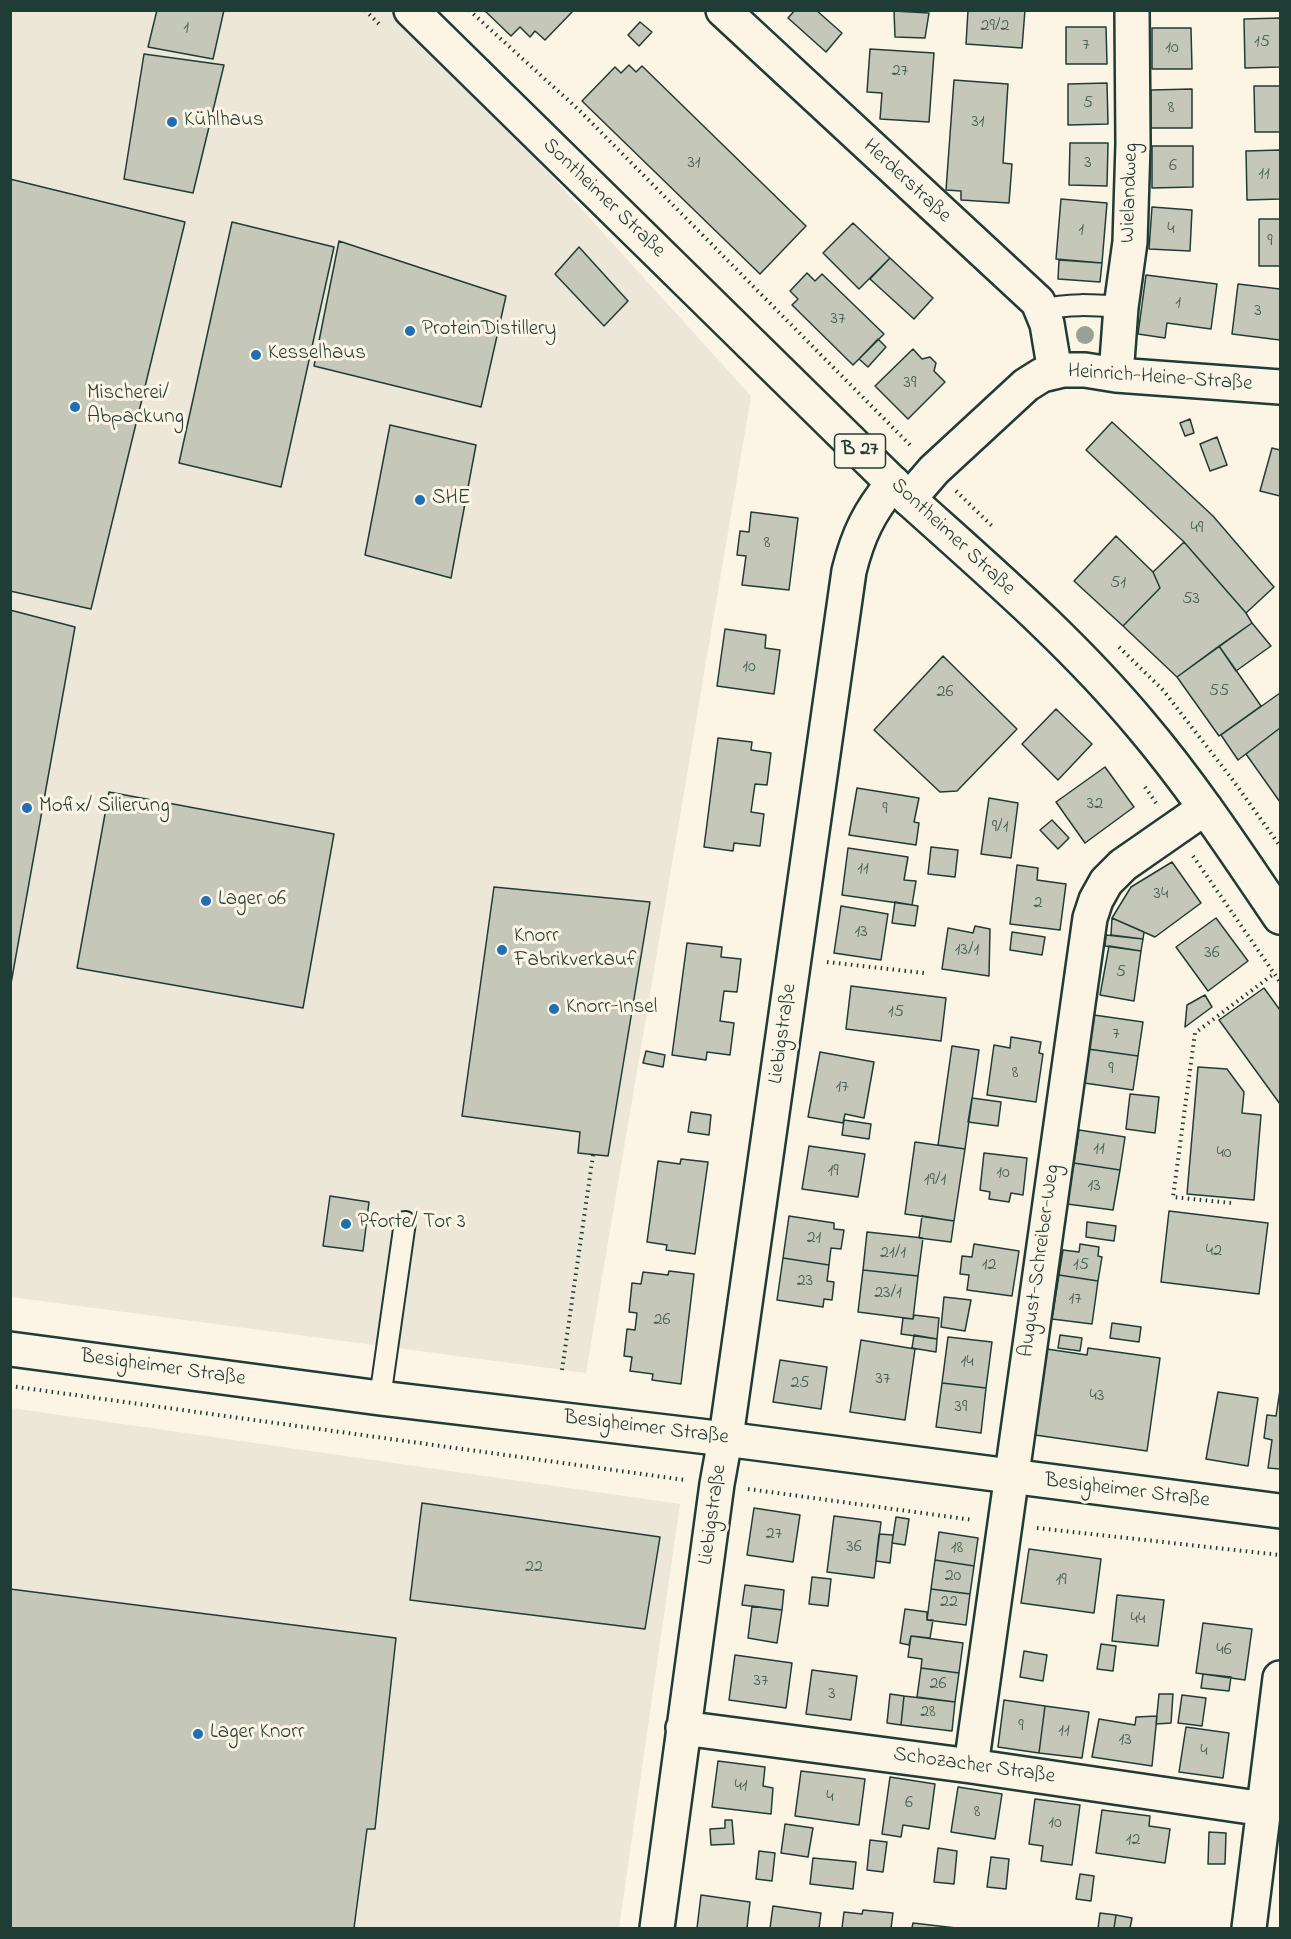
<!DOCTYPE html>
<html>
<head>
<meta charset="utf-8">
<style>
	body { margin:0 }
	#map { position:relative; width:1291px; height:1939px; overflow:hidden; background:#fcf5e5; font-family:"Indie Flower",sans-serif }
	canvas { display:block }
	.frame { position:absolute; inset:0; border:12px solid #1f3d34; pointer-events:none }
</style>
</head>
<body>
<div id="map">
<canvas width="1291" height="1939"></canvas>
<div class="frame"></div>
</div>
<script>
const context = document.querySelector('canvas').getContext('2d');
context.lineJoin = 'round';
function fillPath(path, color) { context.fillStyle = color; context.fill(path, 'evenodd'); }
function strokePath(path, color, width, dash) { context.strokeStyle = color; context.lineWidth = width; context.lineCap = dash ? 'butt' : 'round'; context.setLineDash(dash || []); context.stroke(path); }
function write(font, color, halo, rows, align = 'center') {
  context.font = font + ' "Indie Flower",sans-serif'; context.lineWidth = 6; context.setLineDash([]); context.textBaseline = 'middle'; context.strokeStyle = halo; context.fillStyle = color; for (const [text, x, y, turn = 0] of rows) {
    context.save(); context.translate(x, y); context.rotate((+turn || 0) * Math.PI / 180); context.textAlign = isNaN(turn) ? turn : align; if (halo) context.strokeText(text, 0, 0); context.fillText(text, 0, 0); context.restore();
  }
}
fillPath(new Path2D(`
	M11 11H402L751 396 586 1373 11 1297Z
	M11 1408 680 1504 619 1928H11Z`), '#ece7d8');
const building = new Path2D(`
	M157 10H224L213 59 148 47Z
	M484 10H574L545 40 535 31 530 37 520 27 511 36Z
	M795 10H816L842 33 826 52 788 18Z
	M968 10H1025L1022 48 966 44Z
	M894 11 929 13 925 38 895 37Z
	M1280 18V67L1245 68 1244 19Z
	M640 22 652 32 639 46 628 35Z
	M1066 27H1106L1107 64H1066Z
	M1152 28H1191L1192 69H1152Z
	M870 49 934 53 929 122 880 119 882 93 867 92Z
	M144 54 224 65 193 193 124 179Z
	M629 65 636 72 642 66 806 226 760 274 582 101 615 67 621 73Z
	M954 80 1008 84 1003 163 1012 164 1009 203 961 200V191L946 190Z
	M1107 83 1108 124 1068 125V84Z
	M1254 86H1280V132H1255Z
	M1192 89V128H1151V90Z
	M1070 143H1108L1107 186 1069 185Z
	M1152 146H1193V187L1152 188Z
	M1280 150V199L1247 200 1246 151Z
	M10 179 185 222 91 609 10 591Z
	M1061 199 1107 203 1102 263 1056 259Z
	M1152 207 1192 210 1190 251 1149 249Z
	M1259 219H1280V266H1259Z
	M232 222 334 247 281 487 179 463Z
	M853 223 890 258 859 289 823 253Z
	M339 241 506 296 481 407 314 366Z
	M579 247 628 301 604 326 555 274Z
	M890 258 933 298 914 319 870 279Z
	M1059 260 1102 263 1100 282 1058 279Z
	M807 273 815 281 822 274 884 334 853 365 792 305 798 299 790 291Z
	M1146 275 1217 284 1211 329 1167 323 1165 338 1138 334Z
	M1238 284 1280 289V340L1232 334Z
	M878 339 886 347 868 367 859 359Z
	M913 349 922 359 930 357 936 363 934 371 945 382 908 419 875 386Z
	M1190 419 1194 433 1185 436 1180 423Z
	M1112 422 1213 516 1274 587 1246 613 1184 542 1086 450Z
	M390 425 476 445 451 578 365 555Z
	M1217 437 1227 465 1210 471 1200 444Z
	M1272 448 1280 450V496L1260 491Z
	M751 512 798 518 789 590 742 585 746 556 737 555 740 531 749 532Z
	M1116 536 1153 572 1160 588 1123 626 1074 581Z
	M1184 542 1246 613 1252 623 1177 677 1123 626 1160 588 1153 572Z
	M10 610 75 627 10 989Z
	M1252 623 1271 646 1236 671 1219 646Z
	M725 629 766 635 765 648 780 650 774 694 717 686Z
	M1219 646 1261 706 1219 736 1177 677Z
	M943 656 1017 729 957 791 940 792 874 730Z
	M1280 693V728L1238 760 1221 735Z
	M1056 709 1092 744 1058 780 1022 744Z
	M1280 728V802L1246 754Z
	M718 738 752 742 751 750 771 753 767 785 755 784 751 812 764 814 760 846 734 843 733 851 704 847Z
	M1105 767 1134 807 1085 843 1056 802Z
	M857 788 919 798 914 822 919 823 916 845 849 835Z
	M109 792 334 834 303 1008 77 968Z
	M989 798 1018 803 1011 858 981 854Z
	M1052 820 1069 838 1058 849 1040 830Z
	M931 847 958 850 955 877 928 874Z
	M848 848 908 857 904 880 916 881 912 905 842 895Z
	M1172 862 1201 903 1155 937 1112 918 1131 887Z
	M1017 865 1038 868 1037 880 1066 884 1060 930 1010 924Z
	M494 887 650 902 608 1156 578 1153 580 1132 462 1116Z
	M895 902 918 906 915 926 892 923Z
	M841 906 888 914 881 960 834 953Z
	M1112 918 1144 932 1143 939 1111 935Z
	M1216 918 1248 961 1208 991 1176 947Z
	M975 926 990 929 989 976 942 969 948 928 973 933Z
	M1012 932 1045 937 1042 955 1010 950Z
	M1106 935 1143 939 1141 951 1105 946Z
	M687 943 722 947 721 957 741 959 737 992 724 991 720 1021 734 1023 730 1055 707 1052 706 1060 672 1055Z
	M1109 946 1141 951 1134 1001 1100 995Z
	M851 986 946 998 941 1041 846 1029Z
	M1264 988 1280 1010V1104L1219 1020Z
	M1205 995 1212 1007 1185 1027 1187 1005Z
	M1094 1015 1143 1022 1138 1056 1088 1049Z
	M1011 1037 1041 1042 1039 1053 1043 1054 1036 1102 987 1095 994 1045 1010 1048Z
	M952 1046 979 1050 965 1149 938 1145Z
	M1088 1049 1138 1056 1133 1090 1084 1083Z
	M646 1051 665 1055 663 1067 643 1063Z
	M820 1052 874 1062 864 1118 845 1114 843 1123 808 1117Z
	M1198 1067 1227 1069 1244 1092 1242 1113 1261 1115 1254 1200 1187 1194Z
	M1130 1094 1159 1097 1155 1133 1126 1129Z
	M972 1098 1001 1102 998 1126 968 1122Z
	M691 1112 711 1115 709 1135 688 1132Z
	M844 1120 871 1124 869 1139 842 1135Z
	M1079 1130 1125 1137 1120 1170 1074 1163Z
	M915 1142 965 1149 954 1221 905 1214Z
	M809 1146 865 1154 858 1197 802 1189Z
	M984 1153 1027 1158 1023 1195 1011 1193 1009 1202 989 1199 990 1192 980 1190Z
	M681 1159 708 1162 695 1254 666 1250 667 1245 647 1242 658 1161 680 1164Z
	M1074 1163 1120 1170 1113 1210 1067 1204Z
	M330 1196 369 1202 363 1251 323 1246Z
	M1169 1211 1268 1223 1259 1294 1161 1282Z
	M789 1216 834 1223V1229L844 1230 841 1249 831 1248 829 1265 783 1258Z
	M922 1216 954 1221 951 1242 919 1238Z
	M1087 1222 1116 1226 1114 1241 1086 1237Z
	M867 1232 923 1238 918 1276 863 1270Z
	M974 1244 1019 1251 1012 1296 967 1290 969 1275 960 1274 962 1256 972 1257Z
	M1080 1244 1099 1247 1098 1256 1102 1257 1098 1281 1059 1275 1063 1250 1079 1252Z
	M783 1258 829 1265 827 1281 834 1282 832 1300 824 1299 823 1307 777 1300Z
	M863 1270 918 1276 913 1319 858 1312Z
	M669 1271 694 1274 681 1384 652 1380 653 1374 630 1371 632 1357 624 1356 627 1329 635 1330 637 1313 629 1312 632 1283 641 1284 643 1272 668 1275Z
	M1059 1275 1098 1281 1092 1324 1052 1319Z
	M944 1297 971 1300 965 1331 941 1327Z
	M914 1315 939 1318 937 1339 901 1334 903 1318 913 1319Z
	M1112 1323 1141 1327 1139 1342 1110 1338Z
	M914 1335 937 1339 936 1352 912 1348Z
	M1060 1335 1082 1338 1080 1351 1058 1348Z
	M948 1337 992 1342 986 1388 942 1383Z
	M861 1340 915 1349 905 1420 850 1412Z
	M1088 1348 1160 1358 1147 1451 1035 1435 1047 1349 1087 1355Z
	M780 1360 827 1367 821 1409 773 1402Z
	M942 1383 986 1388 981 1433 936 1427Z
	M1280 1390V1469L1268 1468 1272 1440 1264 1438 1267 1415 1276 1416Z
	M1218 1392 1258 1398 1248 1466 1206 1459Z
	M422 1503 660 1537 645 1629 410 1600Z
	M754 1508 800 1515 793 1562 747 1555Z
	M834 1516 881 1522 874 1578 827 1572Z
	M896 1517 909 1519 905 1545 892 1543Z
	M939 1532 978 1538 974 1566 935 1560Z
	M879 1534 893 1535 890 1563 876 1561Z
	M1029 1549 1101 1559 1094 1613 1021 1603Z
	M935 1560 974 1566 970 1594 931 1589Z
	M812 1577 831 1579 828 1606 809 1604Z
	M745 1585 784 1590 782 1610 742 1605Z
	M10 1589 396 1638 375 1829H367L354 1928H10Z
	M931 1589 970 1594 966 1625 927 1620Z
	M1117 1595 1164 1600 1158 1646 1112 1641Z
	M752 1606 782 1610 777 1643 748 1638Z
	M905 1609 927 1612V1620H933L930 1638 911 1636 909 1645 900 1643Z
	M1203 1623 1252 1629 1245 1680 1196 1673Z
	M911 1636 963 1643 959 1673 921 1668 922 1659 908 1657Z
	M1101 1644 1116 1646 1113 1671 1097 1669Z
	M1024 1651 1047 1655 1043 1681 1020 1677Z
	M735 1655 792 1663 786 1708 729 1700Z
	M921 1668 959 1673 955 1702 917 1697Z
	M812 1670 857 1676 851 1720 806 1714Z
	M1203 1674 1231 1677 1229 1691 1201 1688Z
	M890 1694 904 1696 901 1725 887 1723Z
	M1159 1694H1173L1171 1723 1156 1724Z
	M1182 1695 1206 1698 1202 1726 1178 1723Z
	M904 1696 955 1702 952 1731 901 1725Z
	M1004 1700 1045 1706 1039 1753 998 1747Z
	M1045 1706 1089 1712 1082 1758 1039 1753Z
	M1157 1716 1152 1766 1092 1757 1099 1719 1135 1725 1136 1717Z
	M1186 1727 1229 1733 1223 1778 1179 1772Z
	M718 1761 765 1767 763 1786 773 1788 771 1814 712 1807Z
	M801 1771 865 1779 859 1825 795 1816Z
	M890 1777 935 1784 929 1829 903 1825 901 1837 882 1834Z
	M958 1787 1002 1794 995 1839 951 1832Z
	M1035 1799 1080 1805 1072 1865 1041 1861 1043 1846 1029 1844Z
	M1102 1810 1150 1816 1149 1826 1170 1829 1165 1863 1096 1853Z
	M725 1820H732L734 1844 711 1845 710 1829 725 1828Z
	M785 1824 813 1828 808 1857 781 1853Z
	M1209 1832 1226 1833 1225 1864H1208Z
	M870 1840 887 1842 883 1872 867 1870Z
	M938 1848 957 1851 954 1884 934 1882Z
	M759 1851 775 1853 772 1881 756 1879Z
	M991 1857 1009 1859 1006 1889 987 1887Z
	M813 1858 856 1862 853 1889 810 1884Z
	M1080 1874 1094 1876 1091 1901 1076 1899Z
	M701 1895 750 1902 747 1928H697Z
	M773 1906 821 1913 819 1928H770Z
	M863 1910 893 1913 891 1928H842L844 1912 862 1914Z
	M1100 1913 1116 1915 1114 1928H1098Z
	M1116 1915 1132 1918 1130 1928H1114Z
	M913 1923 956 1928H912Z`);
fillPath(building, '#c5c7b9');
strokePath(building, '#1f3d34', 1.5);
const lane = new Path2D(`
	M1041 310C1068 303 1094 305 1121 307
	M380 1398 405 1222`);
const street = new Path2D(`
	M723 10 1038 302 1047 324 1055 372
	M1116 375 1121 307 1130 242 1133 144 1132 10
	M909 499 934 470 1026 385 1042 375 1063 370H1085L1116 375 1280 387
	M683 1728 971 1766 1264 1809
	M971 1766 1090 918 1096 900 1106 882 1123 865 1205 808
	M657 1928 717 1484 728 1423 849 571C858 535 869 512 893 483
	M1249 1928 1280 1678`);
const secondary = new Path2D(`
	M10 1349 380 1398 725 1439 1280 1511`);
const primary = new Path2D(`
	M411 10 909 499C989 571 1072 642 1141 725 1192 785 1236 852 1280 917`);
strokePath(lane, '#1f3d34', 24);
strokePath(street, '#1f3d34', 38);
strokePath(secondary, '#1f3d34', 38);
strokePath(primary, '#1f3d34', 38);
strokePath(new Path2D(`
	M365 10 382 27
	M469 10 580 111 913 448
	M956 491 994 528
	M1119 647 1163 690 1232 779 1280 846
	M1145 787 1156 803
	M1193 856 1280 982
	M827 962 924 973
	M1231 1203 1173 1197 1195 1033 1275 973
	M562 1370 593 1155
	M10 1386 685 1480
	M748 1489 973 1520
	M1037 1528 1280 1555`), '#1f3d34', 4, [1.5, 4.5]);
strokePath(lane, '#fcf5e5', 20);
strokePath(street, '#fcf5e5', 33);
strokePath(secondary, '#fcf5e5', 33);
strokePath(primary, '#fcf5e5', 33);
context.fillStyle = '#97a194';
for (const [x, y] of [
	[1085,335]
]) { context.beginPath(); context.arc(x, y, 9, 0, 2 * Math.PI); context.fill(); }
for (const [x, y, r, color] of [
	[172,122,6,"#1f6fb2"],
	[410,331,6,"#1f6fb2"],
	[256,355,6,"#1f6fb2"],
	[75,407,6,"#1f6fb2"],
	[420,500,6,"#1f6fb2"],
	[27,808,6,"#1f6fb2"],
	[206,901,6,"#1f6fb2"],
	[502,950,6,"#1f6fb2"],
	[554,1009,6,"#1f6fb2"],
	[346,1224,6,"#1f6fb2"],
	[198,1734,6,"#1f6fb2"]
]) { const dot = new Path2D(); dot.arc(x, y, r, 0, 2 * Math.PI); context.fillStyle = color; context.fill(dot); strokePath(dot, '#fcf5e5', 2); }
write('18px', '#486055', null, [
	["29/2",995,27],
	["1",186,29],
	["15",1262,43],
	["7",1086,46],
	["10",1172,49],
	["27",900,72],
	["5",1088,104],
	["8",1171,109],
	["31",978,123],
	["31",694,164],
	["3",1088,164],
	["6",1173,167],
	["11",1264,175],
	["4",1171,230],
	["1",1081,231],
	["9",1270,242],
	["1",1178,304],
	["3",1258,312],
	["37",838,320],
	["39",910,384],
	["49",1197,529],
	["8",767,544],
	["51",1118,584],
	["53",1191,600],
	["10",749,668],
	["55",1219,692],
	["26",945,693],
	["32",1095,805],
	["9",885,810],
	["9/1",1000,828],
	["11",863,870],
	["34",1161,895],
	["2",1038,904],
	["13",861,933],
	["13/1",967,951],
	["36",1212,954],
	["5",1121,973],
	["15",896,1013],
	["7",1116,1035],
	["9",1111,1070],
	["8",1015,1074],
	["17",842,1088],
	["11",1099,1150],
	["40",1224,1154],
	["19",833,1172],
	["10",1003,1174],
	["19/1",935,1181],
	["13",1094,1187],
	["21",814,1239],
	["42",1214,1252],
	["21/1",893,1254],
	["12",989,1266],
	["15",1081,1266],
	["23",805,1282],
	["23/1",888,1294],
	["17",1075,1300],
	["26",662,1321],
	["14",967,1363],
	["37",883,1380],
	["25",800,1384],
	["43",1097,1397],
	["39",961,1408],
	["27",774,1535],
	["36",854,1548],
	["18",957,1549],
	["22",534,1568],
	["20",953,1577],
	["19",1061,1581],
	["22",949,1603],
	["44",1138,1620],
	["46",1224,1651],
	["37",761,1682],
	["26",938,1685],
	["3",832,1695],
	["28",928,1713],
	["9",1021,1727],
	["11",1064,1732],
	["13",1125,1741],
	["4",1204,1752],
	["41",741,1787],
	["4",830,1798],
	["6",909,1804],
	["8",977,1813],
	["10",1055,1824],
	["12",1133,1841]
]);
for (const [x, y, w] of [
	[860,451,51]
]) { const box = new Path2D(); box.roundRect(x - w / 2, y - 17, w, 34, 4.5); context.fillStyle = '#fcf5e5'; context.fill(box); strokePath(box, '#1f3d34', 1.5); }
write('bold 20px', '#1f3d34', null, [
	["B 27",860,451]
]);
write('21px', '#1f3d34', '#fcf5e5', [
	["Kühlhaus",184,122],
	["ProteinDistillery",422,331],
	["Kesselhaus",268,355],
	["Mischerei/",87,395],
	["Abpackung",87,419],
	["SHE",432,500],
	["Mofix/ Silierung",39,808],
	["Lager 06",218,901],
	["Knorr",514,938],
	["Fabrikverkauf",514,962],
	["Knorr-Insel",566,1009],
	["Pforte/ Tor 3",358,1224],
	["Lager Knorr",210,1734]
], 'left');
write('21px', '#1f3d34', '#fcf5e5', [
	["Herderstraße",906,182,43],
	["Wielandweg",1131,193,-88],
	["Sontheimer Straße",603,199,44],
	["Heinrich-Heine-Straße",1160,379,4],
	["Sontheimer Straße",952,538,43],
	["Liebigstraße",784,1034,-82],
	["August-Schreiber-Weg",1041,1261,-82],
	["Besigheimer Straße",163,1369,8],
	["Besigheimer Straße",646,1429,7],
	["Besigheimer Straße",1127,1492,7],
	["Liebigstraße",714,1515,-82],
	["Schozacher Straße",974,1767,8]
]);
</script>
</body>
</html>
